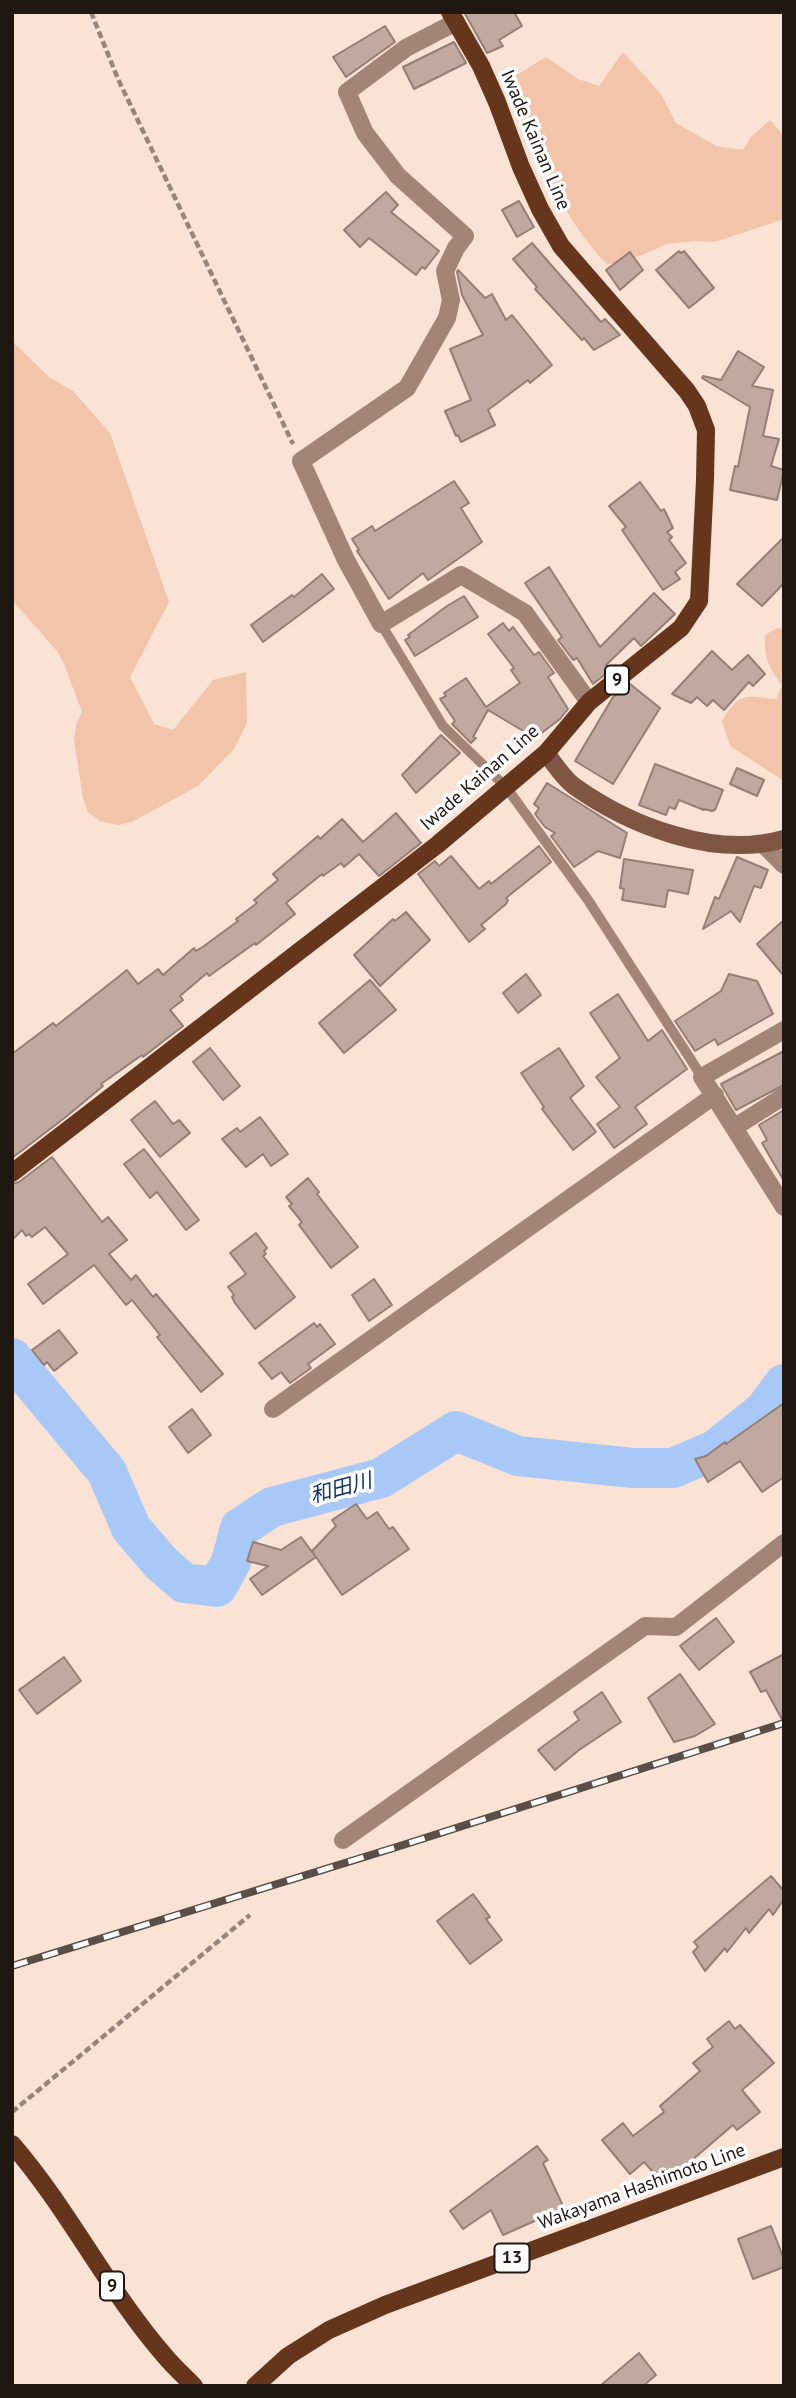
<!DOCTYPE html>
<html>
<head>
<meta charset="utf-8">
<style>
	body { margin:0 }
	#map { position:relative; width:796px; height:2398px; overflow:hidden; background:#fae2d4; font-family:"PT Sans",sans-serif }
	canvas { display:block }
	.frame { position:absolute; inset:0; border:14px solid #1f1712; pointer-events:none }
</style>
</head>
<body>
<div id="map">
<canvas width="796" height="2398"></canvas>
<div class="frame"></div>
</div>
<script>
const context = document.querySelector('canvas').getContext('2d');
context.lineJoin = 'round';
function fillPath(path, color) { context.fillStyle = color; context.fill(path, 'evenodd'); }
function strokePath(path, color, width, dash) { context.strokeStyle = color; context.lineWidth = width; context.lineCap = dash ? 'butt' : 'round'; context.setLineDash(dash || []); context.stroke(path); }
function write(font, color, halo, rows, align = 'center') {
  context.font = font + ' "PT Sans","Noto Sans JP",sans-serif'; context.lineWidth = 7; context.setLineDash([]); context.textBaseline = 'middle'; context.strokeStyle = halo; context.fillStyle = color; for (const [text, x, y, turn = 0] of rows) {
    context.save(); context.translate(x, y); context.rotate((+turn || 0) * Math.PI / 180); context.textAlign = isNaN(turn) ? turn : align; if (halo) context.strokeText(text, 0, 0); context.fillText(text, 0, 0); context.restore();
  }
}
fillPath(new Path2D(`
	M623 52 661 94 676 123 716 146 743 150 750 138 770 120 784 136V219L715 242 696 241 667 244 623 263 607 264C559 216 535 146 508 86L515 76 546 57 578 79 599 86Z
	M12 341 49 377 73 391 110 433 169 602 130 677 154 724 173 730 213 680 246 672 247 723 234 749 198 786 132 822 118 825 100 821 88 812 83 799 74 739 76 725 82 712 64 664 57 651 12 600Z
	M777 628 784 629V781L730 746 722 721C740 691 745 696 776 699L782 686C769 666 764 660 765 635Z`), '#f2c4a9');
strokePath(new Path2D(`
	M12 1358 107 1472 131 1528 161 1563 184 1583 217 1587 231 1562 240 1528 272 1507 381 1478 456 1431 518 1456 633 1468H673L715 1450 764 1411 784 1384`), '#a8c9f7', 40);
const building = new Path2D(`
	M464 12H514L522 26 499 40 503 46 487 53Z
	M385 26 395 42 346 77 333 57Z
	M454 42 466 63 414 89 403 67Z
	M386 192 398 205 391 212 439 251 425 269 422 267 416 275 369 238 360 247 344 230Z
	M519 201 534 227 517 237 502 210Z
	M532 243 601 322 605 319 620 335 594 350 584 338 582 340 535 289 537 287 513 259Z
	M679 251 681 253 684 251 714 288 689 308 656 270Z
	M630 252 643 270 620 290 606 270Z
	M458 270 485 298 492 294 506 320 512 315 552 365 530 383 528 380 488 410 495 425 461 442 458 435 456 436 445 411 471 400 450 349 483 335 462 295 457 272Z
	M738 351 764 367 752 386 773 390 763 436 779 439 771 466 784 470 777 500 730 490 735 466 738 467 750 407 702 378 703 376 721 380Z
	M454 481 469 503 461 508 482 542 428 580 423 573 389 599 357 551 359 550 352 539 372 526 375 531Z
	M640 482 661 511 664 509 673 528 667 532 672 537 669 540 686 563 675 572 680 579 663 590 622 530 626 527 609 506Z
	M784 537V583L762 606 737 584Z
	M549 567 600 647 654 593 675 614 641 646 634 638 606 665 612 669 593 684 577 658 573 660 558 640 562 637 525 583Z
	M322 574 334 589 263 642 251 625 292 595 294 597Z
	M464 596 478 617 415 656 405 640 410 637 408 635 447 606Z
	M503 623 509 631 513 627 534 655 539 652 554 673 548 677 568 709 560 719 535 738 488 710 473 737 476 738 471 743 452 724 455 721 440 699 446 696 444 693 466 678 486 707 520 683 511 670 514 668 488 634Z
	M712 651 732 670 748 655 765 674 753 686 749 682 724 710 713 700 707 706 697 697 691 703 672 694Z
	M630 684 660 708 613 784 575 761 613 697Z
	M441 735 460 753 416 793 402 775Z
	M655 764 723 790 715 810 712 811 704 809V810L679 800 675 809 669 807 666 815 639 805Z
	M737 768 764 780 757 796 730 784Z
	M547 783 627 833 620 858 598 851 574 867 551 836 555 833 545 827 535 814 539 808 534 804Z
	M396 813 421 843 379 876 359 854 344 867 341 863 323 876 322 874 286 903 295 914 256 945 255 943 209 976 207 973 180 996 183 1000 170 1010 183 1026 143 1057 142 1055 101 1084 103 1086 67 1116 12 1158V1054L53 1023 56 1026 127 970 138 984 158 969 163 975 194 948 196 951 204 946 238 921 236 919 257 903 254 900 278 880 273 874 318 836 320 839 342 819 363 842Z
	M539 846 551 862 506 898 508 900 506 904 481 925 485 929 469 942 418 874 435 861 439 866 451 856 479 889 489 881 491 884Z
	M737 857 768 870 761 888 754 886 740 922 731 911 703 929 715 897 719 899Z
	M624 859 693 870 688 894 668 890 665 907 622 900 624 889 620 888Z
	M406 912 430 940 380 986 354 955 393 919 395 921Z
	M784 920V976L757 944Z
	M526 974 541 995 518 1013 503 993Z
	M729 974 757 981 773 1014 718 1045 715 1039 695 1051 675 1021 721 991Z
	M370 980 396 1010 344 1053 319 1023Z
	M618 994 648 1041 662 1030 687 1069 635 1107 647 1124 614 1148 597 1124 620 1107 596 1077 620 1058 590 1013Z
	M210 1048 240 1086 223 1100 193 1062Z
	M559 1048 584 1086 570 1098 596 1132 573 1150 542 1109 544 1107 521 1073Z
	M784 1051V1085L736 1110 721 1084Z
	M155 1101 173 1124 179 1120 190 1133 160 1157 131 1120Z
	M784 1110V1181L762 1143 767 1140 759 1125Z
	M260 1117 288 1154 271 1166 263 1154 246 1167 222 1139 237 1128 240 1132Z
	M144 1149 199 1220 186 1230 157 1192 150 1198 124 1164Z
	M52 1157 102 1222 108 1217 127 1240 109 1254 131 1280 136 1275 153 1297 156 1294 223 1374 201 1392 157 1337 160 1335 132 1300 126 1305 94 1265 43 1304 28 1284 68 1254 45 1227 32 1237 29 1234 26 1236 22 1230 12 1240V1184L19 1182Z
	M308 1178 319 1192 317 1194 358 1247 331 1268 299 1225 302 1222 289 1206 292 1204 286 1197Z
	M256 1233 267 1248 264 1251 266 1254 263 1256 295 1297 255 1329 235 1303 232 1297 234 1295 228 1287 246 1274 230 1253Z
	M374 1279 392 1305 369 1321 352 1295Z
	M314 1323 317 1327 320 1324 335 1344 308 1364 311 1368 290 1383 281 1372 272 1379 259 1363Z
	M59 1330 77 1353 54 1371 47 1362 44 1365 32 1350Z
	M784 1403V1477L762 1492 740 1461 708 1482 695 1459 706 1456 725 1442 726 1444Z
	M192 1409 211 1435 188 1453 169 1427Z
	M356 1504 367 1519 377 1512 389 1529 393 1527 409 1549 342 1595 316 1557 262 1595 250 1579 268 1566 247 1561 253 1542 281 1550 301 1537 315 1556 312 1551 336 1526 332 1520Z
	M716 1618 734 1642 699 1670 680 1646Z
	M784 1654V1723L766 1690 761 1692 750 1672Z
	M64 1657 81 1681 37 1714 19 1690Z
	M680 1674 715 1724 695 1736 674 1742 648 1698Z
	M602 1692 621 1722 579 1750 555 1770 538 1750 579 1720 574 1712Z
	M771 1876 784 1891V1899L773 1915 769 1909 749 1933 746 1928 727 1952 725 1948 705 1971 693 1952 698 1947 694 1942Z
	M473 1894 490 1917 486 1919 502 1940 470 1964 437 1921Z
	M729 2021 735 2029 740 2025 774 2063 742 2090 760 2112 737 2130 733 2125 664 2184 644 2162 630 2174 602 2140 623 2123 633 2136 664 2112 660 2106 700 2071 693 2063 713 2047 707 2039Z
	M537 2146 548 2160 543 2163 564 2208 503 2235 491 2210 463 2229 450 2211Z
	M771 2226 784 2259V2267L753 2279 738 2239Z
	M639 2353 656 2375 643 2386H600Z`);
fillPath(building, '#c2a9a0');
strokePath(building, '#967e75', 2);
strokePath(new Path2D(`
	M91 12 118 79 293 444
	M12 2112 250 1915`), '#96857b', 4.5, [7, 3.5]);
strokePath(new Path2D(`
	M381 624 443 726 506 787 588 900 702 1077`), '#a38577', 10);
strokePath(new Path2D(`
	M456 22 406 48 347 92 365 133 398 176 465 236 456 248 445 271 451 300 447 318 407 388 301 461 346 560 381 624 461 575 525 613 589 702
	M764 845 784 865
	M784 1030 702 1077 784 1207
	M735 1127 784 1096
	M273 1409 715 1095
	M343 1840 645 1626 676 1627 784 1543`), '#a38577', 18);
strokePath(new Path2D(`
	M546 753C554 763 563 778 574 786 630 826 715 859 784 839`), '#7f5643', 18);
strokePath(new Path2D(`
	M12 1173 437 845 546 753 589 702 681 628 699 601 705 480 706 430 697 406 687 391 561 246 540 209 521 167 497 102 481 66 450 12
	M12 2144C69 2210 107 2289 164 2355 173 2366 184 2376 194 2386
	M255 2386 288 2356 329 2330 385 2305 784 2157`), '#65351c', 18);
const rail = new Path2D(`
	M12 1966 403 1845 784 1723`);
strokePath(rail, '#5a4e46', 8);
strokePath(rail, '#fff', 5, [16]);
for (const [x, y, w] of [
	[617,680,24],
	[512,2258,35],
	[112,2286,24]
]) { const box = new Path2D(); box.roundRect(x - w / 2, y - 14.5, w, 29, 5); context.fillStyle = '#fff'; context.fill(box); strokePath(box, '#1f1712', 2); }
write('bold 18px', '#1f1712', null, [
	["9",617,680],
	["13",512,2258],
	["9",112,2286]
]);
write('19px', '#1f1712', '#fff', [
	["Iwade Kainan Line",535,140,67],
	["Iwade Kainan Line",480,778,-41],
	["Wakayama Hashimoto Line",642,2187,-20]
]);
write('italic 21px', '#0f3769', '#fff', [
	["和田川",341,1489,-15]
]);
</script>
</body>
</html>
